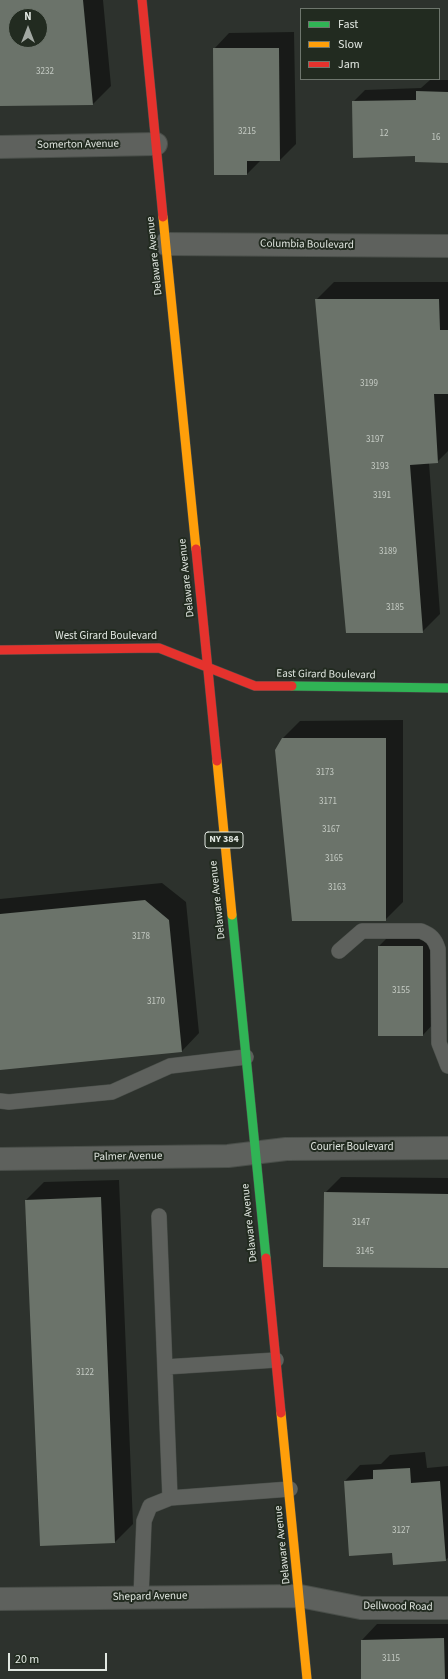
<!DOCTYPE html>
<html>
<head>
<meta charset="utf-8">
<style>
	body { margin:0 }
	#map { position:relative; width:448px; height:1679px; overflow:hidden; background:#2d322d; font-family:"Source Sans 3",sans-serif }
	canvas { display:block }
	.legend { position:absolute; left:300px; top:8px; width:140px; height:72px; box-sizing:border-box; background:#222b20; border:1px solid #6e766d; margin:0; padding:5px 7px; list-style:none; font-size:12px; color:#e1e7e1 }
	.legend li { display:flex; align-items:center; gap:8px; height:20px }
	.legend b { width:20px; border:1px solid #6e766d }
	.north { position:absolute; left:8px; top:8px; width:40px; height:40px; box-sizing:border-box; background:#222b20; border:1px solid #6e766d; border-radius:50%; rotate:0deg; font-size:11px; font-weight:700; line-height:16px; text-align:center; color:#e1e7e1 }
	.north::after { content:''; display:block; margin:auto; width:14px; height:18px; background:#a2a8a2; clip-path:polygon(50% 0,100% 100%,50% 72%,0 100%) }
	.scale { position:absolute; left:8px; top:1653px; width:99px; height:18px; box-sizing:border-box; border:2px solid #e1e7e1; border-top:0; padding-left:5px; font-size:12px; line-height:14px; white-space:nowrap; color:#e1e7e1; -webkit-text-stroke:3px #222b20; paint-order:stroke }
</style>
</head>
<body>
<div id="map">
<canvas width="448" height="1679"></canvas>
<ul class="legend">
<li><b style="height:5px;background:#30b455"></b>Fast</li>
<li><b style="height:5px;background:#ff9f0a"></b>Slow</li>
<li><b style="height:5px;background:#e5322d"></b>Jam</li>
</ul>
<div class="north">N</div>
<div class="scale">20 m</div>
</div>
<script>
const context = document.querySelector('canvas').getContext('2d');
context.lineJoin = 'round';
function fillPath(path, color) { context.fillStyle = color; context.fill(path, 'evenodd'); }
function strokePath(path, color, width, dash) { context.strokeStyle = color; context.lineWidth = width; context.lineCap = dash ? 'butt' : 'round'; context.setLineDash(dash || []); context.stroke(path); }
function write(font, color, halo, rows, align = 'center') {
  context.font = font + ' "Source Sans 3",sans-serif'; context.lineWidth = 4; context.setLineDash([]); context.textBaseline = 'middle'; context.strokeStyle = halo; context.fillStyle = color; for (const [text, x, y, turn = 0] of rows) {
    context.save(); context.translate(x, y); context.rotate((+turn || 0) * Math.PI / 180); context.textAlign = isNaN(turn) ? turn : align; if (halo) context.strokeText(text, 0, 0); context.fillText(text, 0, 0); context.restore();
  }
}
fillPath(new Path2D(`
	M0 0H103L111 86 93 104 0 105ZM16 16H40V40H16Z
	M294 32 296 144 280 160H261L247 174H215L214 49 229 33Z
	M430 80H448V161L416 155 353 102 365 90 421 88Z
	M334 282H448V451L437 462 429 463 440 614 422 632 316 300Z
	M403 720V902L385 920 282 739 300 721Z
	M162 883 186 902 199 1033 182 1051 0 1069V899Z
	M391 934H435V1022L423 1035H379V946Z
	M341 1177 448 1178V1267L325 1193Z
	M119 1180 133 1524 115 1542 41 1545 26 1200 44 1182Z
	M425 1452 427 1468 448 1466V1558L445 1560 393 1551 345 1481 360 1465 381 1464 390 1455Z
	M377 1624H448V1679H362V1640Z`), '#0007');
fillPath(new Path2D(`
	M0 0H83L93 105 0 106ZM16 16H40V40H16Z
	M213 48H279L280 161H247V175H214Z
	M416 91 448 92V163L415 162V156L353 158 352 101 416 100Z
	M315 299H439L440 330H448V394H434L438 463 410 465 423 633H346Z
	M282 738H386V921H292L275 750Z
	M145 900 169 920 182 1052 0 1070V914Z
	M378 946H423V1036H378Z
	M324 1192 448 1194V1268L323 1267Z
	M101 1197 115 1543 40 1546 25 1200Z
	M410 1468 411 1483 440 1481 446 1561 393 1565 392 1553 349 1556 344 1481 373 1479V1470Z
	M444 1638 445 1679H361V1640Z`), '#6b736a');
const lane = new Path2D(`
	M339 951 362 931H421C431 935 435 939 438 949L439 1043 448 1066
	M0 1101 9 1102 112 1092 170 1066 246 1057
	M159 1216 170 1498
	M165 1367 276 1360
	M141 1597 144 1521 150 1506 170 1498 290 1489`);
const street = new Path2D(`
	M0 147 156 144
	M166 244 448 246
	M0 1159 228 1156 286 1149 448 1148
	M0 1599 300 1596 361 1608H448`);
const fast = new Path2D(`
	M292 686 448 688
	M232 915 266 1258`);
const slow = new Path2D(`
	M163 217 196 549
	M217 761 232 915
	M281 1413 307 1679`);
const jam = new Path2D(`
	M142 0 163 217
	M196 549 217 761
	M0 650 159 648 255 686H292
	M266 1258 281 1413`);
strokePath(lane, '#4a4f4a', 16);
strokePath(street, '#4a4f4a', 24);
strokePath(fast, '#4a4f4a', 10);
strokePath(slow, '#4a4f4a', 10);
strokePath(jam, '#4a4f4a', 10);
strokePath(lane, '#5e615d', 15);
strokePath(street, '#5e615d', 22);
strokePath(fast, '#30b455', 9);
strokePath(slow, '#ff9f0a', 9);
strokePath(jam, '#e5322d', 9);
write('9px', '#c4cac3', null, [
	["3232",45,72],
	["3215",247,132],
	["12",384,134],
	["16",436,138],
	["3199",369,384],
	["3197",375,440],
	["3193",380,467],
	["3191",382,496],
	["3189",388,552],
	["3185",395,608],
	["3173",325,773],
	["3171",328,802],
	["3167",331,830],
	["3165",334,859],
	["3163",337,888],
	["3178",141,937],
	["3155",401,991],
	["3170",156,1002],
	["3147",361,1223],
	["3145",365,1252],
	["3122",85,1373],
	["3127",401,1531],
	["3115",391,1659]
]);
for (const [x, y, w] of [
	[224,840,38]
]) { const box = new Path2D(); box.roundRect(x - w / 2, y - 8, w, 16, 3); context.fillStyle = '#222b20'; context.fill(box); strokePath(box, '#e1e7e1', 1); }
write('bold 10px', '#e1e7e1', null, [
	["NY 384",224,840]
]);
write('11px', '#e1e7e1', '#222b20', [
	["Somerton Avenue",78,145,-1],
	["Columbia Boulevard",307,245,1],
	["Delaware Avenue",155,256,-96],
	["Delaware Avenue",187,578,-96],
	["West Girard Boulevard",106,637],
	["East Girard Boulevard",326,675,1],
	["Delaware Avenue",218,900,-96],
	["Courier Boulevard",352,1148],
	["Palmer Avenue",128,1157,-1],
	["Delaware Avenue",250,1223,-96],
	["Delaware Avenue",283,1545,-96],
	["Shepard Avenue",150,1597,-1],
	["Dellwood Road",398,1607,1]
]);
</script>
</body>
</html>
